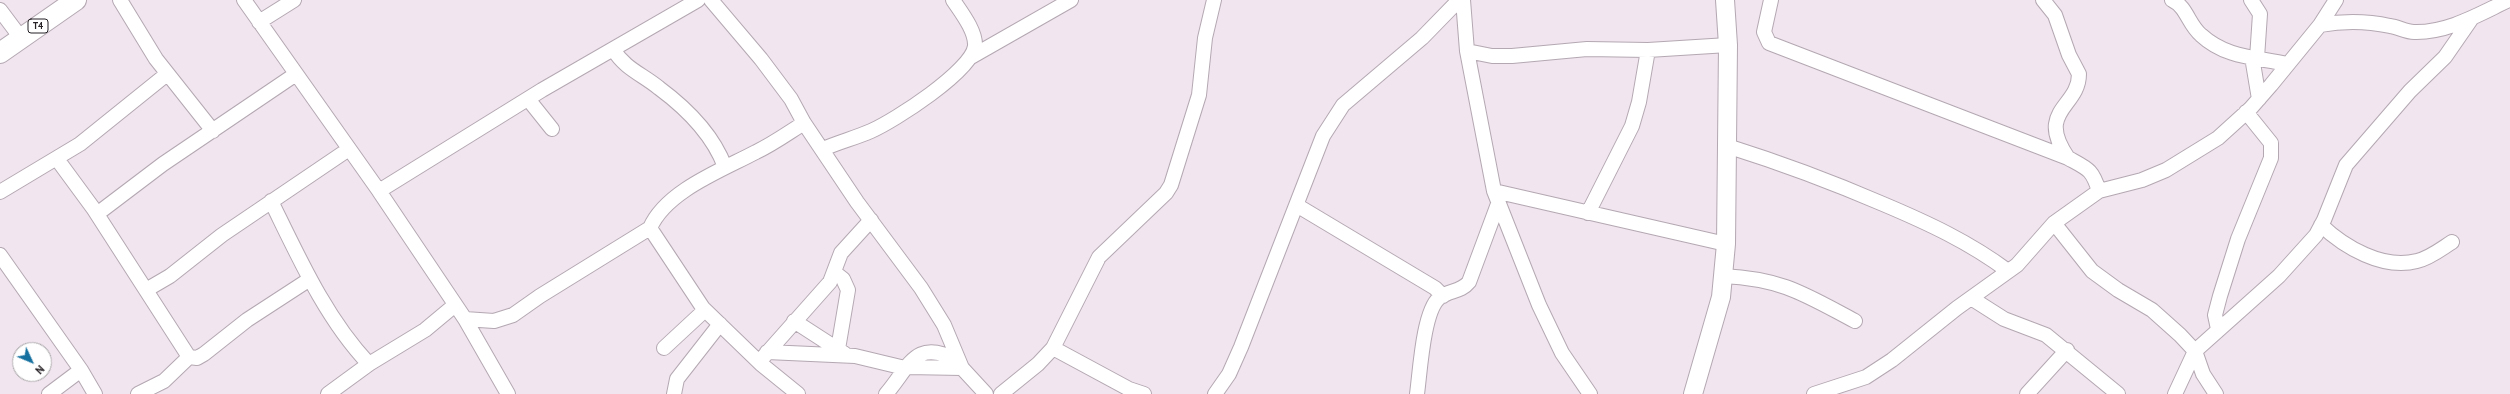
<!DOCTYPE html>
<html>
<head>
<meta charset="utf-8">
<style>
	body { margin:0 }
	#map { position:relative; width:2510px; height:394px; overflow:hidden; background:#f1e5ef; font-family:"PT Sans",sans-serif }
	canvas { display:block }
	.north { position:absolute; left:12px; top:342px; width:40px; height:40px; box-sizing:border-box; background:#fff; border:1px solid #a8a6a7; border-radius:50%; rotate:134deg; font-size:11px; font-weight:700; line-height:16px; text-align:center; color:#252024 }
	.north::after { content:''; display:block; margin:auto; width:14px; height:18px; background:#15709f; clip-path:polygon(50% 0,100% 100%,50% 72%,0 100%) }
</style>
</head>
<body>
<div id="map">
<canvas width="2510" height="394"></canvas>
<div class="north">N</div>
</div>
<script>
const context = document.querySelector('canvas').getContext('2d');
context.lineJoin = 'round';
function strokePath(path, color, width, dash) { context.strokeStyle = color; context.lineWidth = width; context.lineCap = dash ? 'butt' : 'round'; context.setLineDash(dash || []); context.stroke(path); }
function write(font, color, halo, rows, align = 'center') {
  context.font = font + ' "PT Sans",sans-serif'; context.lineWidth = 4; context.setLineDash([]); context.textBaseline = 'middle'; context.strokeStyle = halo; context.fillStyle = color; for (const [text, x, y, turn = 0] of rows) {
    context.save(); context.translate(x, y); context.rotate((+turn || 0) * Math.PI / 180); context.textAlign = isNaN(turn) ? turn : align; if (halo) context.strokeText(text, 0, 0); context.fillText(text, 0, 0); context.restore();
  }
}
const minor = new Path2D(`
	M120 0 156 59 213 131
	M244 0 379 191 465 319 508 394
	M711 0 761 59 791 99 804 123 857 202 921 288 944 325 962 368 986 394
	M1463 0 1467 51 1494 191 1539 305 1562 353 1590 394
	M1771 0 1764 32 1769 43 2068 158C2088 169 2092 169 2099 191
	M2043 0 2055 15 2069 55 2079 74C2079 108 2035 110 2068 158
	M2172 0C2187 7 2188 24 2201 35 2226 58 2255 57 2287 64
	M2251 0 2260 14 2257 58
	M0 10 21 38
	M259 22 294 0
	M2320 25C2342 21 2367 21 2390 26 2398 27 2406 32 2414 32 2448 33 2479 14 2509 0
	M613 49C625 69 642 74 659 88 686 108 713 135 725 167
	M1467 51 1492 56H1512L1587 49 1648 50 1728 45
	M971 57 1071 0
	M2252 57 2259 99
	M528 99 552 129
	M1727 146C1781 163 1832 182 1883 204 1928 223 1969 242 2008 271
	M823 149C839 142 855 138 871 131 894 121 972 71 975 46 976 31 961 12 953 0
	M57 159 93 208 189 357 197 358 204 354 247 320 310 279
	M379 191 542 90 698 0
	M1494 191 1726 244
	M0 192 80 144 167 74
	M271 201C298 256 326 319 369 364
	M1298 206 1435 288 1443 296
	M1588 213 1632 126 1639 102 1648 50
	M97 214 163 164 296 74
	M2054 223 2092 271 2118 290 2152 310 2180 335 2195 351 2203 374 2216 394
	M2321 225C2344 247 2383 270 2417 261 2430 258 2441 249 2452 242
	M0 255 81 370 95 394
	M834 272 843 279 848 290 838 349
	M1723 276C1783 279 1804 294 1855 321
	M146 290 170 276 222 235 349 149
	M1971 298 2004 319 2046 335 2118 394
	M465 319 494 321 513 315 540 296 650 228
	M794 321 845 354
	M2218 329 2215 315 2220 296 2238 239 2271 158V143L2246 112
	M664 348 705 310
	M1053 348 1129 389 1144 394
	M767 352 855 356 905 368
	M759 362 830 282 841 253 871 220
	M907 367 962 368
	M49 394 81 370
	M138 394 164 381 189 357
	M328 394 369 364 425 330 455 305
	M674 394 677 379 720 324
	M798 394 761 364 703 308 650 228C666 191 722 170 756 152 773 144 788 133 804 123
	M886 394C910 366 915 338 957 360
	M1001 394 1038 364 1053 348 1099 257 1166 193 1171 185 1199 95 1205 38 1214 0
	M1215 394 1229 374 1241 347 1323 136 1343 105 1422 38 1459 0
	M1417 394C1420 373 1423 312 1439 298 1449 290 1461 292 1469 282L1498 204
	M1814 394 1866 377 1892 360 1957 308 2017 265 2054 223 2099 191 2142 180 2166 170 2218 138 2250 109 2271 85 2320 25 2336 0
	M2027 394 2067 350
	M2175 394 2195 351 2279 276 2316 235 2324 220 2346 165 2410 91 2445 57 2472 18`);
const major = new Path2D(`
	M1693 394 1721 297 1726 244 1728 45 1725 0`);
const highway = new Path2D(`
	M0 53 76 0`);
strokePath(minor, '#b4a8b2', 16);
strokePath(major, '#b4a8b2', 20);
strokePath(highway, '#b4a8b2', 22);
strokePath(minor, '#fff', 14);
strokePath(major, '#fff', 18);
strokePath(highway, '#fff', 20);
for (const [x, y, w] of [
	[38,26,20]
]) { const box = new Path2D(); box.roundRect(x - w / 2, y - 7, w, 14, 3); context.fillStyle = '#fff'; context.fill(box); strokePath(box, '#252024', 1); }
write('bold 9px', '#252024', null, [
	["T4",38,26]
]);
</script>
</body>
</html>
